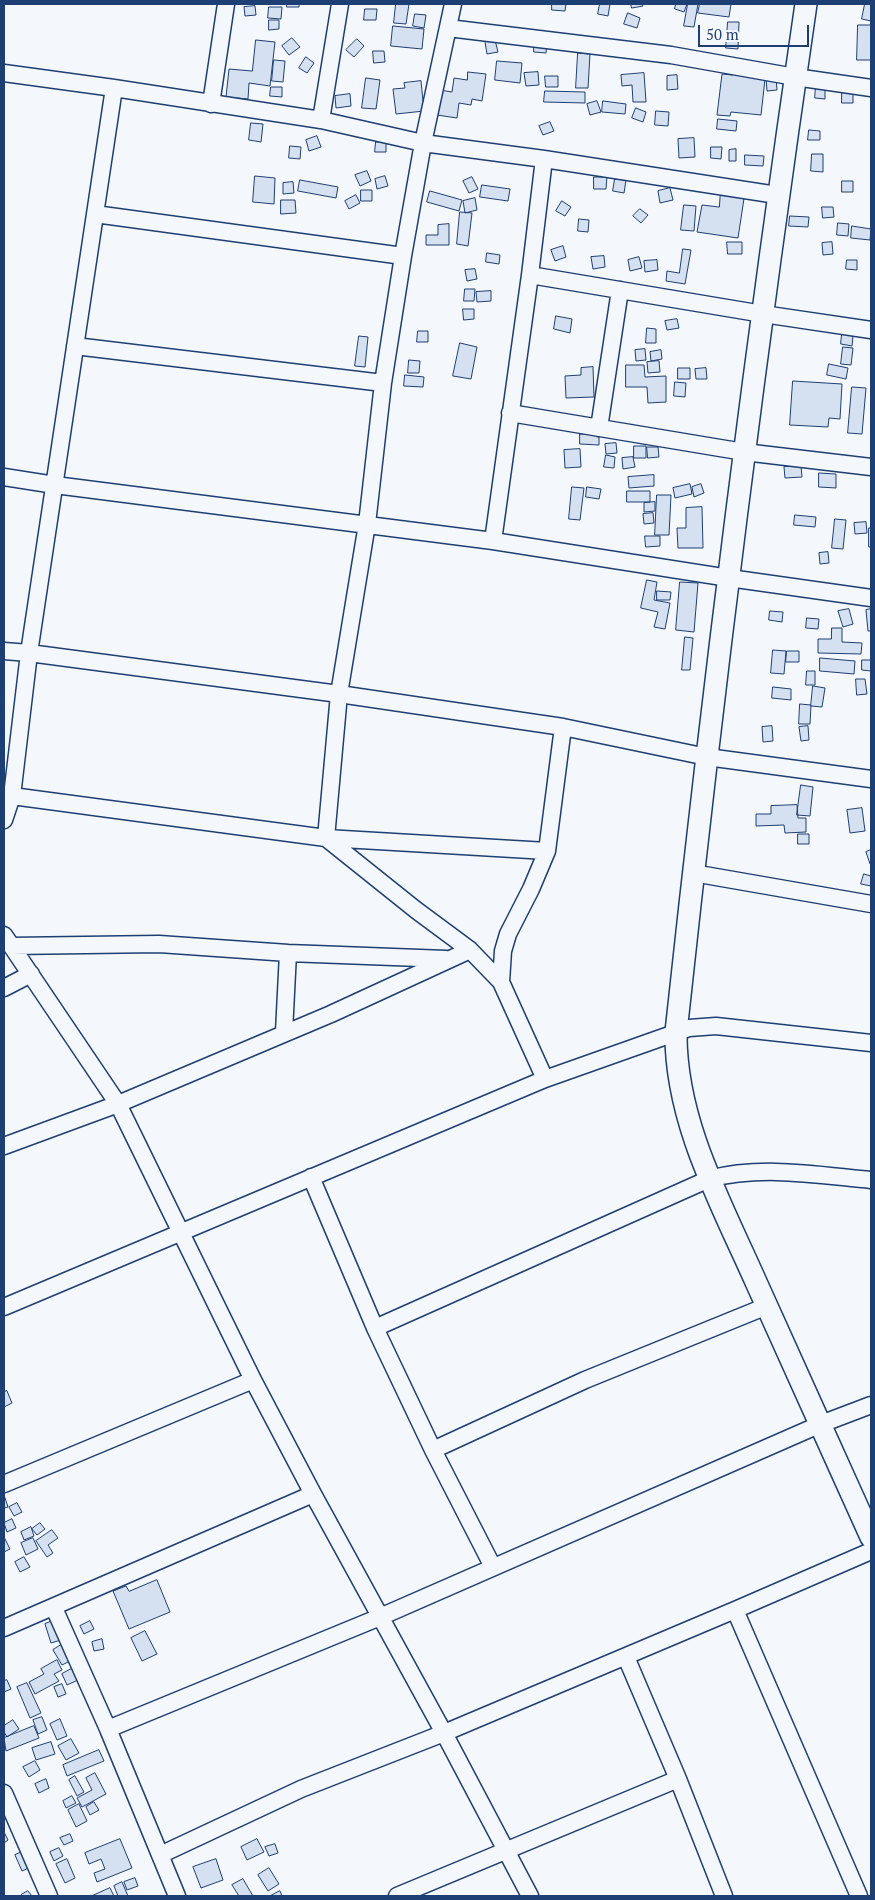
<!DOCTYPE html>
<html>
<head>
<meta charset="utf-8">
<style>
	body { margin:0 }
	#map { position:relative; width:875px; height:1900px; overflow:hidden; background:#f4f7fb; font-family:"PT Serif",serif }
	canvas { display:block }
	.frame { position:absolute; inset:0; border:5px solid #1d3f73; pointer-events:none }
	.scale { position:absolute; left:698px; top:25px; width:111px; height:22px; box-sizing:border-box; border:2px solid #1d3f73; border-top:0; padding-left:6px; font-size:15px; line-height:18px; white-space:nowrap; color:#1d3f73; -webkit-text-stroke:4px #f4f7fb; paint-order:stroke }
</style>
</head>
<body>
<div id="map">
<canvas width="875" height="1900"></canvas>
<div class="frame"></div>
<div class="scale">50 m</div>
</div>
<script>
const context = document.querySelector('canvas').getContext('2d');
context.lineJoin = 'round';
function fillPath(path, color) { context.fillStyle = color; context.fill(path, 'evenodd'); }
function strokePath(path, color, width, dash) { context.strokeStyle = color; context.lineWidth = width; context.lineCap = dash ? 'butt' : 'round'; context.setLineDash(dash || []); context.stroke(path); }
const building = new Path2D(`
	M287 4H299V7H287Z
	M396 4H409L406 24 394 23Z
	M552 4H566L565 11 552 10Z
	M600 4H610L608 16 598 14Z
	M631 4H642L643 6 632 8Z
	M676 4H687L684 12 675 9Z
	M688 4H698L694 27 684 26Z
	M700 4H731L729 17 698 13Z
	M865 4H871V21L862 19Z
	M255 6 256 15 245 16 244 7Z
	M269 7H282L281 19 268 18Z
	M365 9H377L376 20H364Z
	M628 13 640 18 637 28 624 24Z
	M415 14 426 15 424 28 413 26Z
	M269 20H279V29L269 30Z
	M728 22H739L738 49 726 48Z
	M858 25H871V60H857Z
	M393 26 424 29 422 49 391 46Z
	M292 38 300 47 289 55 282 46Z
	M357 39 364 46 354 57 346 50Z
	M256 40 275 42 270 86 249 83 248 99 226 97 229 69 252 71Z
	M495 40 498 52 487 54 485 42Z
	M534 41 547 42 546 53 534 52Z
	M373 51H384L385 62 374 63Z
	M578 53 590 54 588 88H576Z
	M306 57 314 63 307 73 299 68Z
	M274 60 285 61 283 82 272 81Z
	M497 61 522 63 520 83 495 80Z
	M733 67 766 70 761 115 731 112 730 116 717 115 722 74 732 75Z
	M468 72 486 74 482 101 472 99 471 105 459 103 457 118 437 115 440 90 452 92 454 78 467 80Z
	M538 72 539 85 526 86 524 73Z
	M644 73 646 102H633L632 85 622 86 621 75Z
	M677 75 678 89 667 90V76Z
	M545 76H558V87H546Z
	M776 77 777 90 767 91 766 78Z
	M366 78 380 80 376 109 362 108Z
	M421 81 424 111 396 114 393 89 405 88 404 83Z
	M816 86H825V99L815 98Z
	M271 87H282V97L270 96Z
	M545 91 585 92V103L544 102Z
	M842 92H853V103H842Z
	M350 94 351 106 336 108 335 96Z
	M597 101 601 112 590 115 587 104Z
	M603 101 626 104 625 114 602 112Z
	M636 108 646 112 643 122 632 118Z
	M656 111 669 112 668 126 655 125Z
	M718 119 737 121 736 131 717 129Z
	M550 122 554 131 543 135 539 126Z
	M251 123 263 124 261 142 249 140Z
	M809 130 820 131V140H808Z
	M317 136 321 147 309 151 306 140Z
	M694 138 695 157 679 158 678 139Z
	M376 142H386V152H375Z
	M290 146 301 147 300 159 289 158Z
	M711 147H722L721 159 711 158Z
	M736 149V161H729V150Z
	M812 154H823V172L811 171Z
	M745 155 764 156 763 166 745 165Z
	M367 171 371 181 360 186 355 175Z
	M255 176 275 178 274 204 253 202Z
	M385 176 388 186 377 189 375 179Z
	M472 177 478 189 469 193 463 181Z
	M594 177H607L606 189H594Z
	M615 179 626 180 624 193 613 191Z
	M300 180 338 187 336 198 298 191Z
	M842 181H853V192H842Z
	M293 182 294 193 283 194V183Z
	M482 185 510 189 508 201 480 197Z
	M670 188 673 200 660 203 658 191Z
	M721 189 745 192 738 238 697 232 702 205 719 207Z
	M361 190H372V201H361Z
	M430 191 462 200 459 211 427 202Z
	M356 195 360 203 349 209 345 201Z
	M475 198 477 210 465 213 463 201Z
	M281 200H295L296 213 281 214Z
	M562 201 571 207 565 216 556 211Z
	M684 205 696 206 694 231 681 230Z
	M822 207H833L834 217 823 218Z
	M640 209 648 215 641 223 633 216Z
	M460 212 472 213 468 246 457 244Z
	M790 216 809 217 808 227 789 226Z
	M579 219 589 220 588 232 578 231Z
	M838 223 849 224 848 236 837 235Z
	M449 224V245H426V235H438V225Z
	M852 226 871 229 870 240 851 238Z
	M727 242H742V254H728Z
	M832 242 833 254 823 255 822 243Z
	M563 246 566 257 555 261 551 250Z
	M683 249 691 250 685 284 666 281 667 271 679 273Z
	M487 253 500 255 499 264 486 262Z
	M604 256 605 267 593 269 591 257Z
	M639 257 642 268 630 271 628 260Z
	M657 260 658 270 645 272 644 261Z
	M847 260H857V270L846 269Z
	M475 269 477 279 467 281 465 270Z
	M465 289H475L474 301H464Z
	M491 291V301L477 302 476 292Z
	M463 309H474V319L464 320Z
	M556 316 572 319 570 333 554 329Z
	M677 319 679 328 667 330 665 321Z
	M647 328 656 329V343H646Z
	M418 331H428V342H417Z
	M842 334 853 336 852 346 841 344Z
	M359 336 368 337 365 367 355 366Z
	M460 343 477 347 471 379 453 376Z
	M843 347 853 348 851 365 841 364Z
	M645 349 646 360 636 361 635 350Z
	M661 350 662 359 651 361 650 352Z
	M409 360 420 361 419 373H408Z
	M659 361 660 372 648 373 647 362Z
	M829 364 848 368 846 379 827 375Z
	M626 365H644L645 377 666 376V402L648 403 647 387H626Z
	M593 367 594 397 566 398 565 376 581 375V368Z
	M678 368H690V379H678Z
	M706 368 707 379H696L695 369Z
	M405 375 424 377 423 387 404 386Z
	M793 381 842 384 840 419 829 418 828 427 790 425Z
	M675 382 686 383 685 397 674 396Z
	M852 387 866 388 862 434 848 433Z
	M580 434 599 435V445L580 444Z
	M616 443 617 453 606 454 605 444Z
	M634 446H646V458H634Z
	M647 447H658L659 457 648 458Z
	M580 449 581 467 565 468 564 450Z
	M606 455 615 457 614 468 604 467Z
	M633 457 635 467 623 469 622 458Z
	M801 466 802 477 785 478 784 467Z
	M819 473 836 474V488L819 487Z
	M654 475V486L629 488 628 477Z
	M690 484 692 494 675 498 673 488Z
	M701 484 704 493 694 497 692 487Z
	M572 487 584 488 580 520 569 519Z
	M587 487 601 489 599 499 586 497Z
	M627 491H650V502H627Z
	M657 495H671L669 535H655Z
	M655 502V511L644 512V503Z
	M702 507 703 548H678L677 528H686V508Z
	M653 513 654 523 644 524 643 514Z
	M795 515 816 517 815 527 794 525Z
	M835 519 846 520 843 549 832 548Z
	M866 522 867 533 855 534 854 523Z
	M869 528H871V547H869Z
	M645 536H660V546L646 547Z
	M828 552 829 563 820 564 819 553Z
	M647 580 657 582 654 600 670 603 665 629 654 627 658 612 641 608Z
	M680 582 698 583 694 632 676 630Z
	M657 591 671 592 670 600H657Z
	M849 609 853 624 843 627 838 611Z
	M871 609V631H868L866 610Z
	M770 611 783 612 782 622 769 620Z
	M807 618 819 619 818 629 806 628Z
	M832 628H842V642L862 643 861 654 818 653V639H831Z
	M685 637 693 638 690 670H682Z
	M773 650 786 651 784 674 771 673Z
	M787 651H799V662H786Z
	M820 658 855 661 854 674 820 671Z
	M862 660H871V671L862 670Z
	M807 671H815V685H806Z
	M856 679H865L867 694 857 695Z
	M813 686 825 688 822 707 811 706Z
	M773 687 791 689V700L772 698Z
	M800 704 811 705 810 724H799Z
	M772 726 773 741 763 742 762 727Z
	M808 726 809 740 801 741 799 727Z
	M801 785 813 787 810 816 797 815Z
	M797 805 798 818H806V832L785 833 784 825 756 826V814H771V806Z
	M862 808 865 831 850 833 847 810Z
	M798 834H809V844H798Z
	M871 850V863L870 864 866 852Z
	M864 874 871 876V886L861 884Z
	M7 1391 12 1403 4 1407V1392Z
	M5 1498 8 1507 4 1508V1499Z
	M17 1503 22 1512 14 1516 9 1507Z
	M12 1519 16 1528 7 1532 4 1523Z
	M40 1523 45 1529 37 1535 32 1529Z
	M31 1527 34 1536 24 1540 21 1532Z
	M52 1530 58 1538 48 1545 53 1553 47 1557 36 1541Z
	M4 1537 10 1549 4 1552Z
	M33 1538 38 1549 26 1555 21 1543Z
	M24 1557 30 1567 20 1572 15 1562Z
	M157 1580 170 1612 129 1629 113 1591 126 1586 129 1591Z
	M55 1620 61 1640 51 1643 45 1624Z
	M90 1621 94 1629 84 1634 80 1626Z
	M145 1631 157 1654 142 1661 131 1638Z
	M102 1639 104 1649 94 1651 92 1642Z
	M61 1645 70 1661 62 1665 53 1650Z
	M57 1660 62 1670 54 1674 59 1681 35 1694 29 1682 44 1674 41 1669Z
	M73 1668 78 1680 67 1685 62 1674Z
	M7 1680 11 1689 4 1692V1681Z
	M27 1683 41 1713 30 1718 17 1687Z
	M62 1684 66 1694 58 1697 54 1687Z
	M42 1717 47 1730 38 1734 33 1720Z
	M60 1719 67 1736 57 1740 50 1724Z
	M13 1720 19 1729 7 1737 4 1732V1726Z
	M34 1726 39 1738 6 1751 4 1738Z
	M71 1739 79 1753 66 1760 58 1746Z
	M51 1742 55 1754 36 1760 32 1748Z
	M99 1750 104 1761 67 1776 63 1765Z
	M35 1761 40 1770 29 1777 23 1767Z
	M95 1773 106 1794 82 1807 77 1798 92 1790 86 1778Z
	M75 1776 84 1792 77 1796 69 1780Z
	M46 1779 49 1788 39 1793 35 1784Z
	M72 1796 76 1803 66 1808 63 1801Z
	M94 1802 99 1810 90 1815 86 1807Z
	M79 1804 87 1821 76 1827 68 1810Z
	M4 1832 8 1840 4 1843Z
	M70 1834 73 1841 64 1845 60 1838Z
	M120 1839 132 1868 97 1882 94 1873 105 1869 101 1859 89 1864 85 1853Z
	M257 1839 264 1852 247 1860 241 1847Z
	M275 1844 278 1853 269 1856 265 1847Z
	M59 1848 63 1856 54 1861 50 1852Z
	M27 1850 33 1866 22 1871 15 1855Z
	M67 1859 75 1878 65 1883 56 1864Z
	M216 1859 223 1880 201 1888 193 1867Z
	M269 1868 279 1884 268 1891 258 1875Z
	M135 1878 138 1886 127 1890 124 1882Z
	M243 1879 253 1896H239L232 1885Z
	M122 1882 128 1896H118L114 1886Z
	M110 1888 114 1896H92Z
	M28 1891 32 1896H21V1895Z
	M280 1891 282 1896H270Z`);
fillPath(building, '#d5e0f0');
strokePath(building, '#1d3f73', 1);
const minor = new Path2D(`
	M453 4 423 143 403 256 383 383 367 524 339 694 326 838 416 910 470 950 501 982 545 1079
	M448 28 671 55 795 77 871 88
	M4 73 114 88 321 120 423 143 544 159 777 195
	M211 104 226 4
	M321 120 340 4
	M95 214 403 256
	M530 275 763 314 871 330
	M75 346 383 383
	M510 413 744 452 871 467
	M599 428 620 290
	M4 477 55 485 493 541 729 578 871 598
	M493 541 530 275 544 159
	M4 651 29 653 339 694 563 727 707 757 871 779
	M12 796 326 838 547 851
	M4 820 12 796 29 653 114 88
	M693 873 871 904
	M4 935 118 1104 253 1380 313 1494 444 1733 530 1896
	M11 946 159 944 288 953 446 959
	M501 982 503 951 508 934 531 889 547 851 563 727
	M4 988 31 974
	M284 1032 288 953
	M4 1146 118 1104 331 1014 470 950
	M311 1177 375 1328 433 1450 493 1567
	M4 1307 545 1079 689 1028 716 1026 871 1043
	M375 1328 709 1179C762 1165 817 1175 871 1180
	M433 1450 585 1380 767 1306
	M4 1484 253 1380
	M54 1608 108 1729 177 1896
	M735 1610 859 1896
	M4 1628 313 1494
	M626 1657 678 1779 724 1896
	M108 1729 380 1617 821 1424 871 1405
	M4 1793 49 1896
	M160 1855 301 1789 444 1733 735 1610 871 1551
	M397 1896 678 1779`);
const major = new Path2D(`
	M806 4C756 346 713 688 676 1032 675 1121 721 1203 756 1282 794 1367 833 1452 871 1537`);
strokePath(minor, '#1d3f73', 19);
strokePath(major, '#1d3f73', 24);
strokePath(minor, '#f4f7fb', 16);
strokePath(major, '#f4f7fb', 21);
</script>
</body>
</html>
